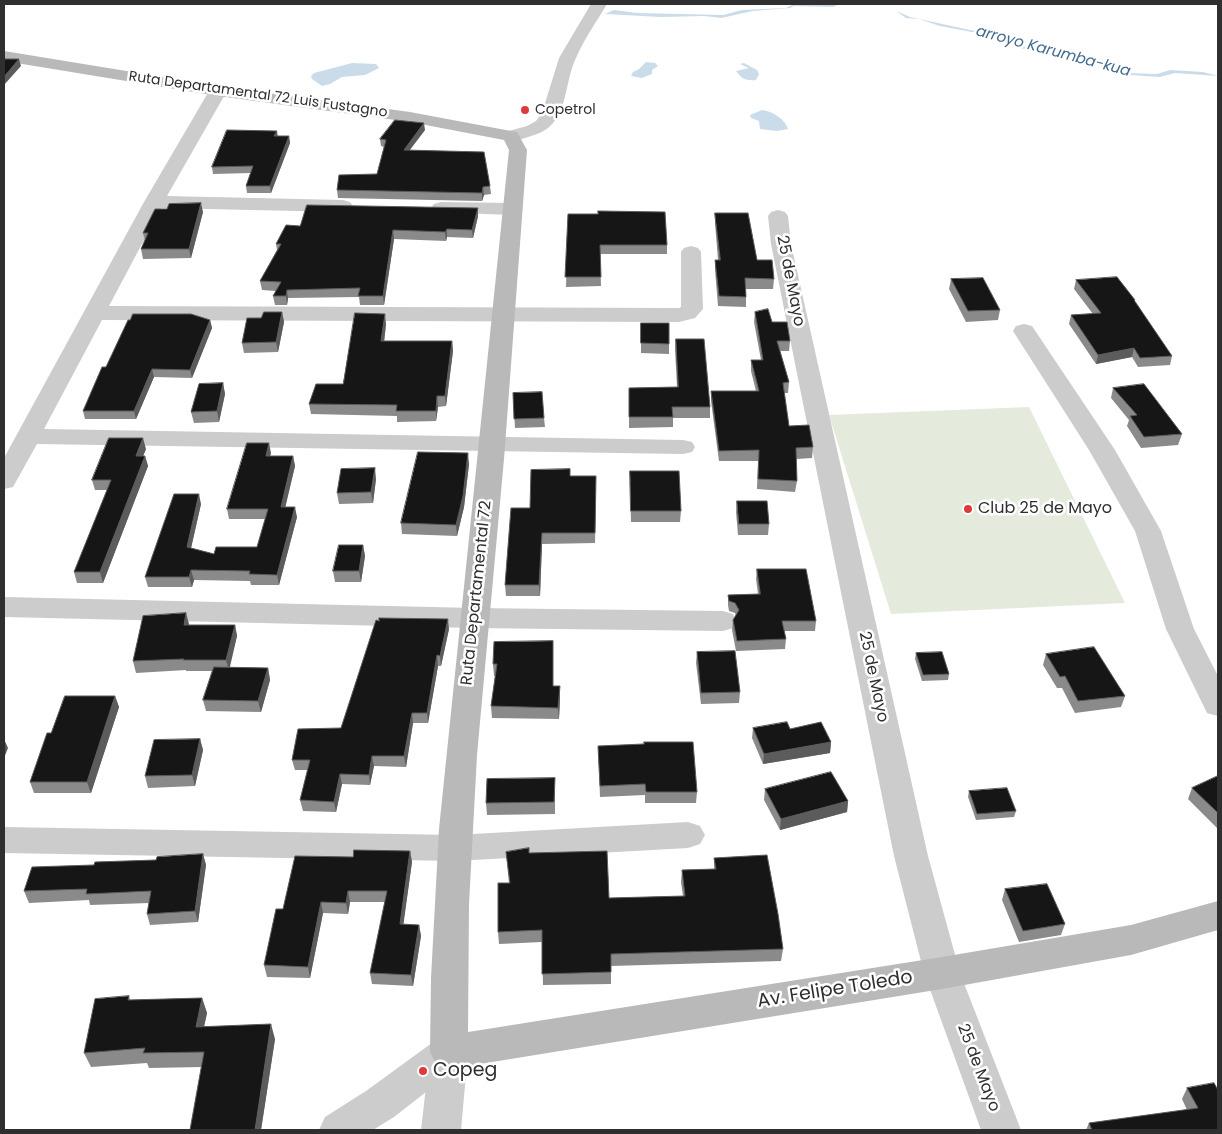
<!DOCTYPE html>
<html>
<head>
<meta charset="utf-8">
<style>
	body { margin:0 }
	#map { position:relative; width:1222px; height:1134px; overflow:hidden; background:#fff; font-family:Poppins,sans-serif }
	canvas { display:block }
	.frame { position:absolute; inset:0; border:5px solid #2f2f2f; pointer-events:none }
</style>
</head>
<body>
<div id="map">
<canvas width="1222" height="1134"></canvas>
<div class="frame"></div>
</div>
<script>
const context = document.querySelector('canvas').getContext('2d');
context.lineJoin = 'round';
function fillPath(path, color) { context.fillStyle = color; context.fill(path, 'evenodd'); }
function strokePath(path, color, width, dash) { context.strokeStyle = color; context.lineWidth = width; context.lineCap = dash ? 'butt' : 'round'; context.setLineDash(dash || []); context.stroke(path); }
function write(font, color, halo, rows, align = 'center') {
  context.font = font + ' Poppins,sans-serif'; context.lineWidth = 5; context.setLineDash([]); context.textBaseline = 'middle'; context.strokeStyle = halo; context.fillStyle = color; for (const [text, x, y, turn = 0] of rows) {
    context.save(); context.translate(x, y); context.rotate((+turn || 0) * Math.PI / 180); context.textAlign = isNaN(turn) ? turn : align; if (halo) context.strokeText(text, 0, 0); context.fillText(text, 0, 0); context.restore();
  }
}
fillPath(new Path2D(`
	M1029 407 1125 603 891 614 829 415Z`), '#e4ebdd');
fillPath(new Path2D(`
	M794 4H840L833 7 794 6 790 8 753 11 721 18 704 16 661 17 605 14 614 10 637 13 723 15 742 10 786 8Z
	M896 11 910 17 984 33 1014 44 1068 57 1087 60 1126 73 1157 74 1170 70 1203 72 1218 76 1175 73 1160 77 1130 75 1094 63 1034 52 1008 44 988 35 940 26 919 19 906 18Z
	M646 62 655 63 658 66 652 70V74L642 78 631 76 633 72 639 69Z
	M352 63 376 64 379 68 365 75 342 77 330 84 322 86 312 79 311 76 314 73Z
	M744 63 757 70 759 74 756 80C746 81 742 79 736 71L749 68 740 64Z
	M762 110C772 111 785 119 788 129L777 131 760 129 759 121 751 118 750 115Z`), '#cadcea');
fillPath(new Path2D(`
	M218 86 224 87 227 91 167 196 343 200 350 202 353 206 350 210 343 212 161 208 109 306 679 308 681 307V252L684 248 691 246 698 248 701 252 703 309 695 318 679 322 102 320 44 429 683 440 692 442 695 447 692 452 683 454 37 444 13 487 4 489V458L144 202 209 91 212 87Z
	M441 202 511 203 518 205 521 209 518 213 511 215 434 212 431 208 434 204Z
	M778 210 785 212 788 216 791 244 928 856 960 973 955 984 942 989 929 984 924 973 894 856 771 244 768 216 771 212Z
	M1024 324 1032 326 1115 450 1161 531 1194 629 1218 676V716L1207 713 1166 629 1135 531 1089 450 1013 331 1016 326Z
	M4 597 474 608 723 611 733 614 737 621 733 628 723 631 474 628 4 617Z
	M688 822 700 826 705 835 700 844 688 848 455 861 4 853V827L455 835Z
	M449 1035 462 1040 468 1052 462 1064 394 1117 373 1130H319L325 1117 366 1091 436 1040Z`), '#ccc');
fillPath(new Path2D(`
	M591 4H607C597 21 584 39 576 58 562 88 570 126 531 136 522 139 514 142 505 140L502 136 505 132 527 126 536 121 542 113 559 58Z
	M942 957 955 962 960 973 1021 1130H981L924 973 929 962Z
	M449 1035 462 1040 468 1052 461 1130H421L430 1052 436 1040Z`), '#ccc');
fillPath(new Path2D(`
	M4 51 218 86 410 112 511 131 517 132 527 150 504 459 477 755 469 904 468 1032 942 957 1131 925 1218 901V930L1131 955 942 989 449 1069 436 1064 430 1052 431 978 439 829 509 150 504 140 410 122 218 96 4 61Z`), '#b9b9b9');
fillPath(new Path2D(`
	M425 130 410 150 490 186 491 194 484 195 482 201 338 198 337 190 377 174 384 147 381 146 380 139Z
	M278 136H289L290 143 271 193H247L246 186 251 173 213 174 212 167Z
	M203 212 191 258 143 259 141 249 145 241 143 233Z
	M715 213 774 279 773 289H746V307L718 306 715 270V260H718L715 223Z
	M568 214 667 245V254H600L601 286 566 287Z
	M478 216 473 238 447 237 446 241 394 239 384 305H360L359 297 288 298 287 305H275L273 296 276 291 262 290 260 281 277 250 276 244 300 226Z
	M951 279 1000 310 998 320 966 322 949 289Z
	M1076 280 1135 300V302L1172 356 1170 365 1138 367 1132 357 1096 364 1069 324 1071 315 1093 314 1074 289Z
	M282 312 284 322 278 352 244 353 242 343Z
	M755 312 772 322 790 341 789 351H780L789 382 788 393H784L789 426 813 447 812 458 796 459 797 481 795 492 757 489 758 461H719L711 401V391H756L751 371V360H761L754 322Z
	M210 320 212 328 192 378 154 377 136 419H85L83 411 106 367Z
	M641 323 669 344V354L641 353Z
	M386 324 384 341H452L453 351 446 406 438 407 436 421 397 422V416L311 414 309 404 343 384Z
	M676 339 710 407V418H673V427L629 428V388L677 387 675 349Z
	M223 383 225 394 219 422 194 423 191 412Z
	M1113 388 1182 434 1178 445 1141 448 1127 426 1129 420 1111 398Z
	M513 393 544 418 545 427 515 428Z
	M146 449 143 456H145L148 466 103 583H77L74 572 107 490H95L92 480Z
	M271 453 270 456H293L295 466 285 507 297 517 279 585H251L250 581 194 580 192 587H148L145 577 201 504 191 548 214 554 257 547 265 519H229L227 509Z
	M469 464 464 507 457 536 402 534 401 523Z
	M570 476 596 487 595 543 542 544 540 596H506L505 585 530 508Z
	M376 479 373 503 339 504 337 493Z
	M630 482 681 511 680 522H631Z
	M737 501 769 524 768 535H738L736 512Z
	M363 545 365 556 361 582H335L333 571Z
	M757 569 816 621 815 631H784L786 639 785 649 736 651 732 630 733 620 736 616 735 613 729 611 728 605V595L758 594 756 579Z
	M189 624V625H235L237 636 229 667 268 668 270 680 261 712 206 711 203 700 212 671H186V670L136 673 133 661Z
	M449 629 441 666H438L428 723H413L406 767 374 766 370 785 342 784 336 812 303 811 300 800 308 770H295L292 760 341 728Z
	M553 641V686L560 698 559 719 492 718 491 706 495 676H494L493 664Z
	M697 652 740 692 739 703 701 704 696 663Z
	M916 653 949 674 948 680 922 681 915 659Z
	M1046 654 1125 696 1121 707 1075 713 1062 688H1057L1043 665Z
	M115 696 119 707 91 793H34L30 782 51 733Z
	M753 728 790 729 831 742 830 753 763 764 752 738Z
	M200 739 203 750 195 786 148 788 145 776Z
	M598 746 697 792 696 803H645V795L600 797Z
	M1218 776V829L1188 799 1192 788Z
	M555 789V814L487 815 486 803Z
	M765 789 848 801 847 812 780 830 764 800Z
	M969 791 1016 811 1014 817 976 820 968 797Z
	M410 851 412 862 403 924 419 925 421 936 413 986 372 984 370 973 385 902H350L348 914 323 913 310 978 267 977 264 965 283 909 353 857Z
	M506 852 529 853 609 898 683 896 681 882 682 870 714 869V858L783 949 781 961 611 966V984L543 985 542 942 499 944 498 932 509 883Z
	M203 854 206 865 198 922 150 925 147 914 149 903 90 905 89 900 29 903 24 891 94 865 156 860Z
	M1005 889 1065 924 1061 935 1019 942 1002 900Z
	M129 996 130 1000 202 998 207 1013 204 1026 275 1039 261 1130H190L202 1067 149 1068 147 1063 91 1067 84 1053Z
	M1187 1088 1218 1130H1086L1089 1123 1187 1110 1182 1099Z`), '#8a8a8a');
fillPath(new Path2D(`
	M19 59 21 66 4 85V77Z
	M424 123 425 130 404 157V150Z
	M277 131 278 138 274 136Z
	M289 136 290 143 271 193 270 186Z
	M483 187 484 195 482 201V193Z
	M201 203 203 212 191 258 189 249Z
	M478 208V216L473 238 472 230Z
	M447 229V237L446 241 445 232Z
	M393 230 394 239 384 305 383 296Z
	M287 290 288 298 287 305 286 296Z
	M282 312 284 322 278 352 276 342Z
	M385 314 386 324 383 352 381 341Z
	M210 320 212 328 192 378 190 370Z
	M452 341 453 351 446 406 445 396Z
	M1134 348 1132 357 1096 364 1098 355Z
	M152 369 154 377 136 419 134 411Z
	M223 383 225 394 219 422 217 411Z
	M437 396 438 407 436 421V411Z
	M143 438 146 449 139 466 136 456Z
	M269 443 271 453 267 466 266 456Z
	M468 453 469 464 464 507 457 536 456 525Z
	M145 456 148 466 103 583 100 572Z
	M293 456 295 466 283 517 281 507Z
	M375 468 376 479 373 503 371 492Z
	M199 494 201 504 189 557 187 547Z
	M295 507 297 517 279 585 277 575Z
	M542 533V544L540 596 539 585Z
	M363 545 365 556 361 582 359 571Z
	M191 570 194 580 192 587 189 577Z
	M186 613 189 624 187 636 184 625Z
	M448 619 449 629 441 666 440 656Z
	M235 625 237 636 229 671 226 660Z
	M437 655 438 666 428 723 427 713Z
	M268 668 270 680 261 712 258 701Z
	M560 686V698L559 719 558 708Z
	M115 696 119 707 91 793 87 782Z
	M412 713 413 723 406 767 404 756Z
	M4 739 8 748 4 758Z
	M200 739 203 750 195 786 192 775Z
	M831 742 830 753 763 764 764 754Z
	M372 756 374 766 370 785 369 775Z
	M340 774 342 784 336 812 334 802Z
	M848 801 847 812 780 830 781 819Z
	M410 851 412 862 402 935 400 924Z
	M203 854 206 865 198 922 195 911Z
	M348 891 350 902 348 914 346 903Z
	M321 902 323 913 310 978 308 967Z
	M419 925 421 936 413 986 411 975Z
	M202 998 207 1013 201 1041 196 1027Z
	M271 1024 275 1039 261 1130H255Z`), '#5c5c5c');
const building = new Path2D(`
	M4 59H19L4 77Z
	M395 120 424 123 404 150 484 152 490 186 483 187 482 193 337 190 339 175 377 174 386 140 380 139Z
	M227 130 277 131 274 136H289L270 186H246L253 166 212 167Z
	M201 203 189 249H141L148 233H143L155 209H167L169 204Z
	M307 205 478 208 472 230 447 229 445 232 393 230 383 296H358L360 288 287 290 286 296H273L281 282 260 281 281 244H276L286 225 300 226Z
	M598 211 665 212 667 245H600L601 277H565L568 214H598Z
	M715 213H748L757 260H772L774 279 745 278 746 297 719 296 715 260H720Z
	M1117 277 1135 300H1134L1172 356 1140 358 1134 348 1098 355 1071 315 1101 313 1076 280Z
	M983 278 1000 310 968 311 951 279Z
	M768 309 772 322H787L790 341H777L789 382 783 383 789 426 809 425 813 447 796 448 797 481 758 479 759 450 719 451 711 391H759L751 360H763L755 312Z
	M264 312H282L276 342 242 343 247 318H261Z
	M355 313 385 314 381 341H452L445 396H437L436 411H396L397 405 309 404 316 384H343Z
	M133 314H191L210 320 190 370 152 369 134 411H83L102 367H106L128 320H130Z
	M641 323H669V344L641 343Z
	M676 339H704L710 407H672L673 417H629V388L678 387Z
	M223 383 217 411 191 412 199 384Z
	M1144 384 1182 434 1144 437 1130 416 1137 415 1113 388Z
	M542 392 544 418 514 419 513 393Z
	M109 438H143L136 456H145L100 572H74L111 480H92Z
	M247 443H269L266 456H293L281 507H295L277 575 249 574 250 571 191 570 189 577H145L174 494H199L187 547 214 554 216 547H257L268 509H227Z
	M418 452 468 453 463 496 456 525 401 523Z
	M375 468 371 492 337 493 341 469Z
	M570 469V476H596L595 533H542L539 585H505L511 508H530L531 470Z
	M630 471H679L681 511H631Z
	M737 501H767L769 524H739Z
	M339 545H363L359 571H333Z
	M757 569H806L816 621H782L786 639 737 641 733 620 739 610 735 603 729 601 728 595 760 594Z
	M186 613 184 625H235L226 660H183L184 659 133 661 143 616Z
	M379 618 448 619 440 656 437 655 427 713H412L404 756H372L369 775 340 774 334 802 300 800 310 760H292L298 729 341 728 376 620 379 621Z
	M553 641V686H560L558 708 491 706 497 664H493L494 642Z
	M1094 647 1125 696 1078 701 1065 676 1060 677 1046 654Z
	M735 651 740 692 701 693 697 652Z
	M942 652 949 674 923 675 916 653Z
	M214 667 268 668 258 701 203 700Z
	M65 696H115L87 782H30L47 733H51Z
	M787 722 790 729 821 722 831 742 764 754 753 728Z
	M200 739 192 775 145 776 154 740Z
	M644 742H693L697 792H646L645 784 600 786 598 746 644 744Z
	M831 772 848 801 781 819 765 789Z
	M1218 776V813L1192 788Z
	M555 778 554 802 486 803 487 779Z
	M1007 788 1016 811 977 814 969 791Z
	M529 848V853L607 851 609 898 685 896 682 870 716 869 714 858 767 855 778 914 783 949 611 954V972L542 974V930L498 932V883H510L506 852Z
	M354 850 410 851 400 924 419 925 411 975 370 973 387 891H348L346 903 321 902 308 967 264 965 276 909H283L295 856 353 857Z
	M203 854 195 911 147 914 151 891 86 894 87 889 24 891 32 867 94 865 95 862 156 860 157 857Z
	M1047 884 1065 924 1023 931 1005 889Z
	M129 996 128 1000 202 998 196 1027 271 1024 255 1130H190L204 1052 143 1053 145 1048 84 1053 95 999Z
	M1214 1083 1218 1090V1130H1092L1089 1123 1198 1108 1187 1088Z`);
fillPath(building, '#161616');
strokePath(building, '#5c5c5c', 1);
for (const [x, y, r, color] of [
	[525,110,5,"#dc3a3b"],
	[968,509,5,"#dc3a3b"],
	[423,1071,5,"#dc3a3b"]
]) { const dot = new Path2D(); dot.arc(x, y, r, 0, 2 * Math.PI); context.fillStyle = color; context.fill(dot); strokePath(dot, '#fff', 2); }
write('14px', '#2f2f2f', '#fff', [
	["Ruta Departamental 72 Luis Fustagno",258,95,8]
]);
write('14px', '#2f2f2f', '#fff', [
	["Copetrol",535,110]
], 'left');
write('italic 15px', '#416a8d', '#fff', [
	["arroyo Karumba-kua",1053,52,15]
]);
write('16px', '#2f2f2f', '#fff', [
	["25 de Mayo",790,281,79],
	["Ruta Departamental 72",477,593,-84],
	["25 de Mayo",873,677,78],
	["25 de Mayo",978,1068,69]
]);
write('16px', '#2f2f2f', '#fff', [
	["Club 25 de Mayo",978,509]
], 'left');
write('19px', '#2f2f2f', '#fff', [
	["Av. Felipe Toledo",835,990,-9]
]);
write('19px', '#2f2f2f', '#fff', [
	["Copeg",433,1071]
], 'left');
</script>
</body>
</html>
